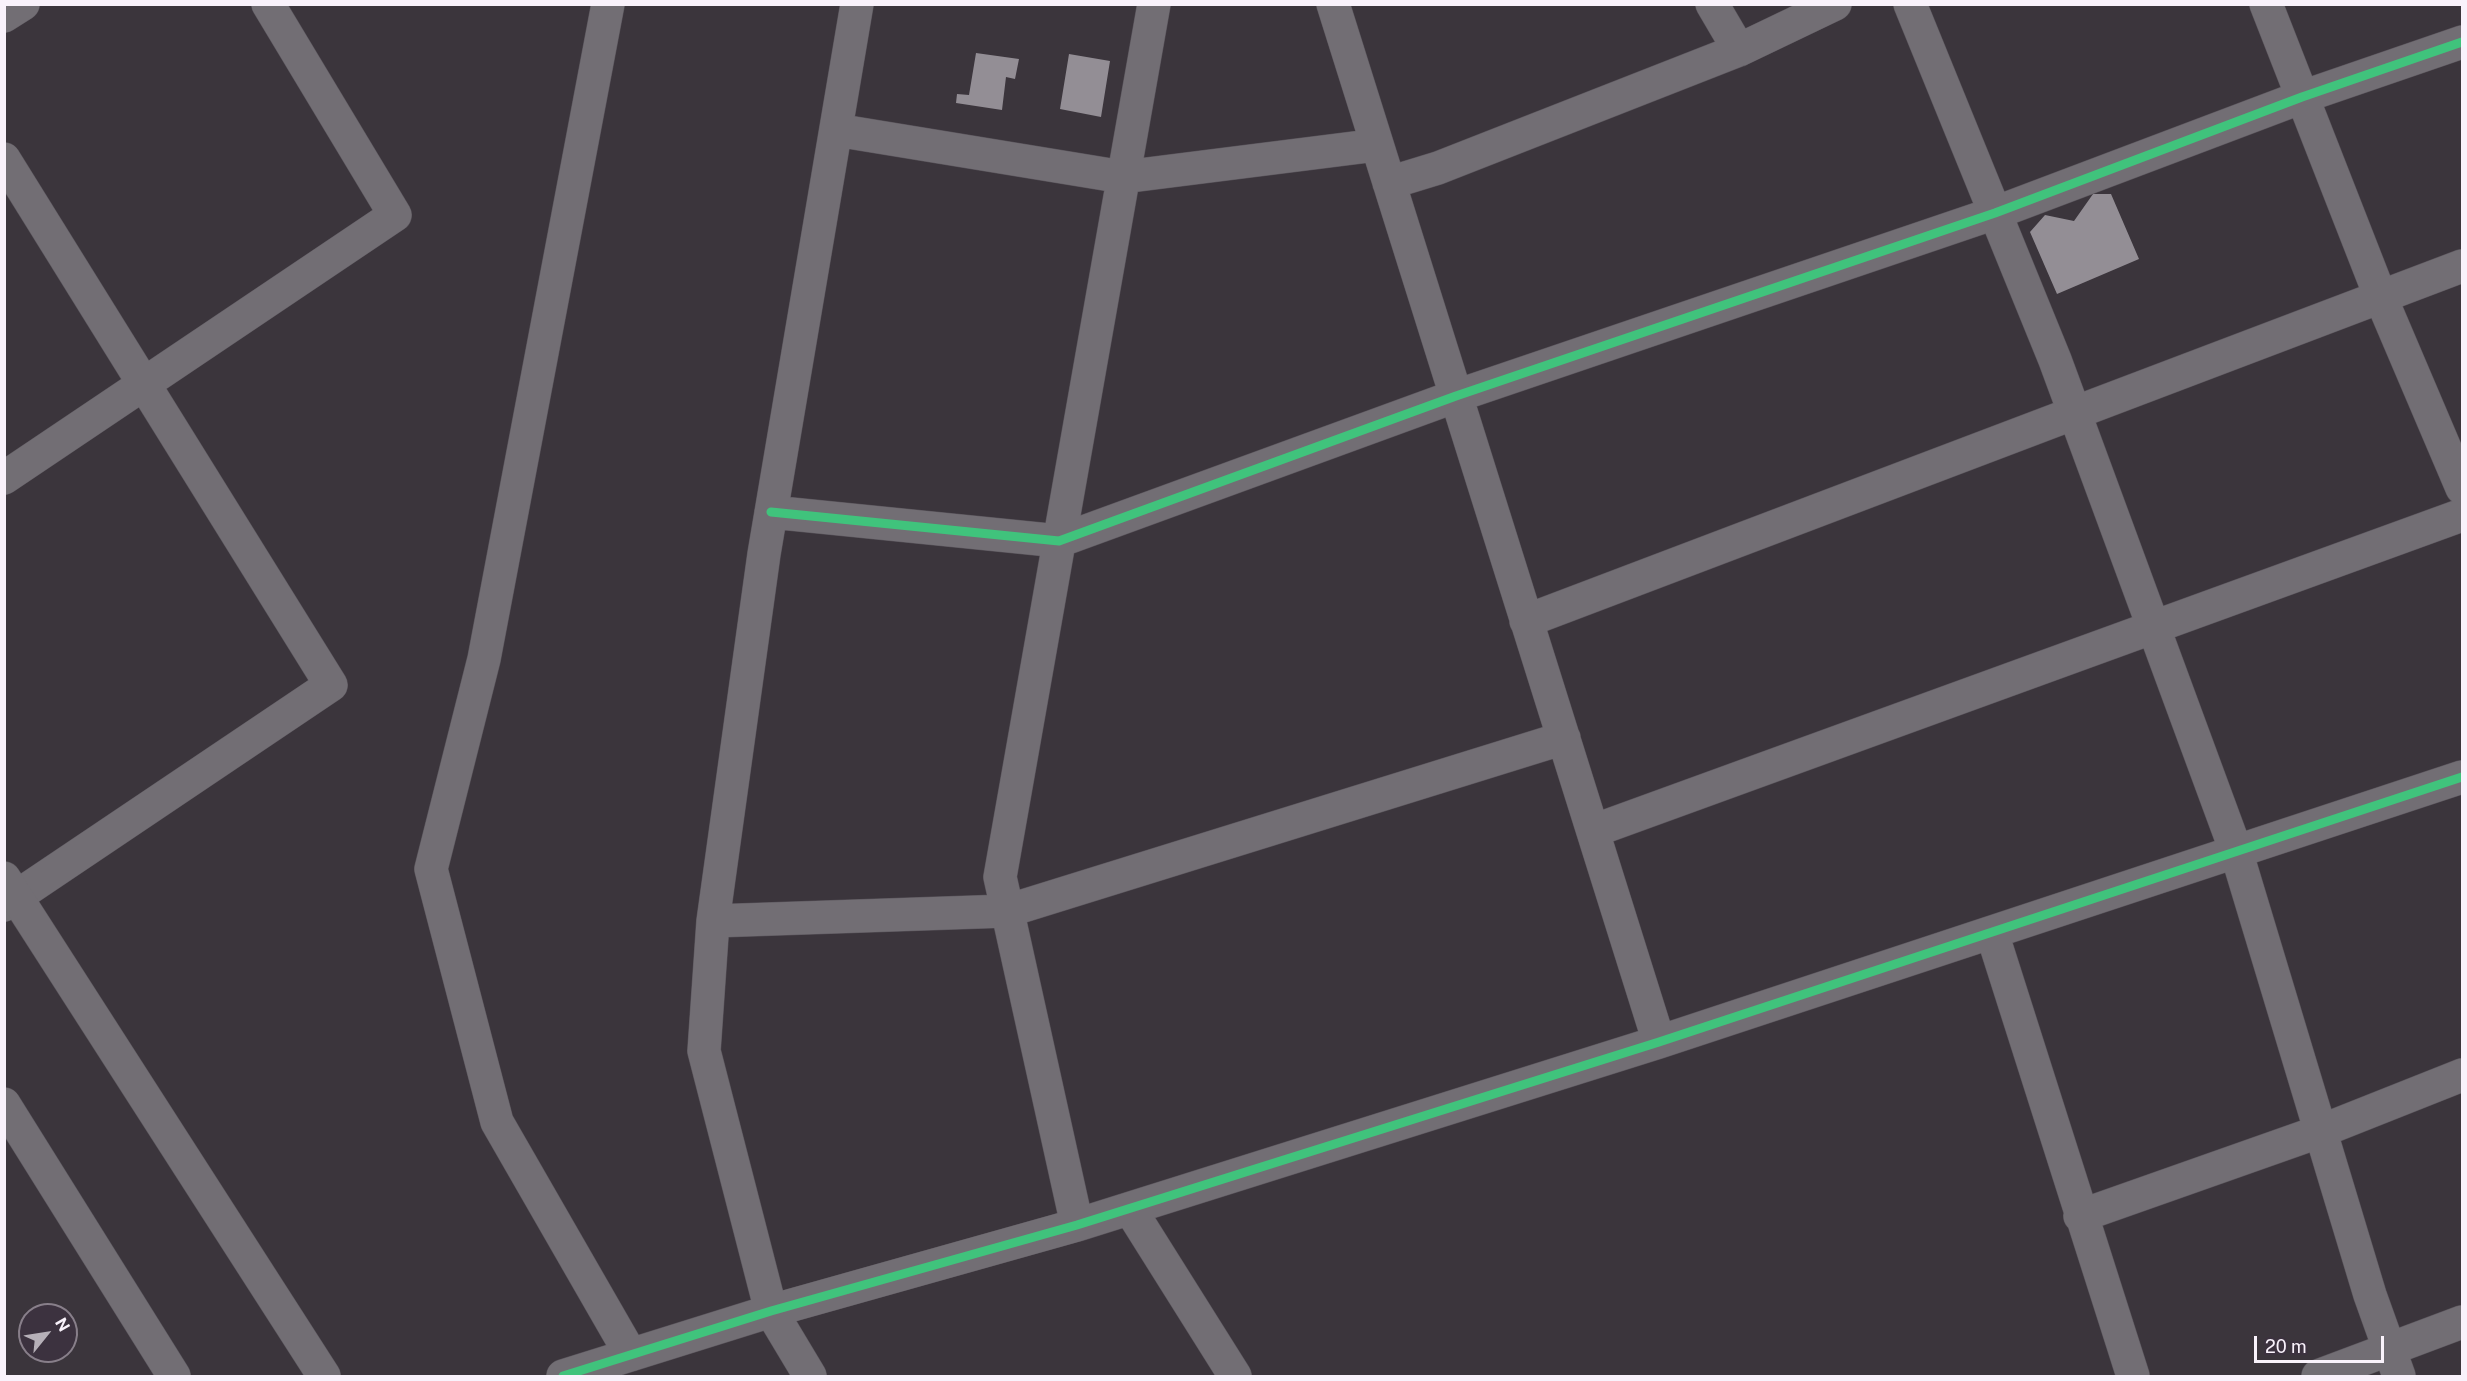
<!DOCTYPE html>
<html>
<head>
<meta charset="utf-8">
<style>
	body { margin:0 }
	#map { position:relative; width:2467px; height:1381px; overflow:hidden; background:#3b353c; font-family:"Public Sans",sans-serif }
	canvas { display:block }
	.frame { position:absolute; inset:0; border:6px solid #f9f2fb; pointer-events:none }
	.north { position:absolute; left:18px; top:1303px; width:60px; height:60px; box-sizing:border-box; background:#3c323f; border:2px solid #887f8a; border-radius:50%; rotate:60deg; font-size:16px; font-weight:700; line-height:24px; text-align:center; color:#f9f2fb }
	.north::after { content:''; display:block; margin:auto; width:21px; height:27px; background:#b6b0b8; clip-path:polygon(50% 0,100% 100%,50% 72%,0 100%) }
	.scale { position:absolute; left:2254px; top:1336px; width:130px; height:27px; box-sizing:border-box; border:3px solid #f9f2fb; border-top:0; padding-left:8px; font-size:18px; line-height:21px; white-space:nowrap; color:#f9f2fb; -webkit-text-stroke:4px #3c323f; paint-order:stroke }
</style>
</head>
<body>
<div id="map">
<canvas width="2467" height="1381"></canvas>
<div class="frame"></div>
<div class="north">N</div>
<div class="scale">20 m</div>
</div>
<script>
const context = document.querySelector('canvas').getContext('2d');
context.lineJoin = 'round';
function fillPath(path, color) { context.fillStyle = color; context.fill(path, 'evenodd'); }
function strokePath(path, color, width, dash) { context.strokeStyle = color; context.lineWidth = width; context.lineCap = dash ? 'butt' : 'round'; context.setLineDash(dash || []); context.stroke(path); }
fillPath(new Path2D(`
	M976 53 1019 59 1015 79 1006 77 1002 110 956 103 957 94 969 95Z
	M1069 54 1110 61 1101 117 1060 109Z
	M2093 194H2111L2139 259 2057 294 2030 232 2045 215 2074 221Z`), '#938e95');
const street = new Path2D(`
	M608 4 484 659 431 869 497 1122 631 1355
	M1333 4 1659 1042
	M1712 4 1739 50
	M1910 4 2055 360 2236 851 2370 1295 2399 1376
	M2266 4 2381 298 2462 488
	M4 16 23 4
	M836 130 1123 177 1377 145
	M4 159 331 685 4 905
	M1389 183 1438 168 1739 50 1835 4
	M4 478 395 215 268 4
	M771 512 1059 541 1456 396 1995 213 2302 97 2462 42
	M1526 621 2462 266
	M1593 831 2462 515
	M713 921 1007 911 1564 738
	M1992 933 2133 1376
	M4 1104 174 1376
	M1130 1209 1235 1376
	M2080 1216 2321 1131 2462 1075
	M1077 1225 1000 877 1154 4
	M563 1376 771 1311 1077 1225 1659 1042 2462 777
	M810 1376 771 1311 704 1051 713 921 764 554 857 4
	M2318 1376 2462 1322`);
const secondary = new Path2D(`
	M4 878 324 1376`);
strokePath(street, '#59545b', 34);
strokePath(secondary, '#59545b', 34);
strokePath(street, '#726e74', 33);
strokePath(secondary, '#726e74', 33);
strokePath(new Path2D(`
	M771 512 1059 541 1456 396 1995 213 2302 97 2462 42
	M563 1376 771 1311 1077 1225 1659 1042 2462 777`), '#40c37c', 9);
</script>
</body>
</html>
